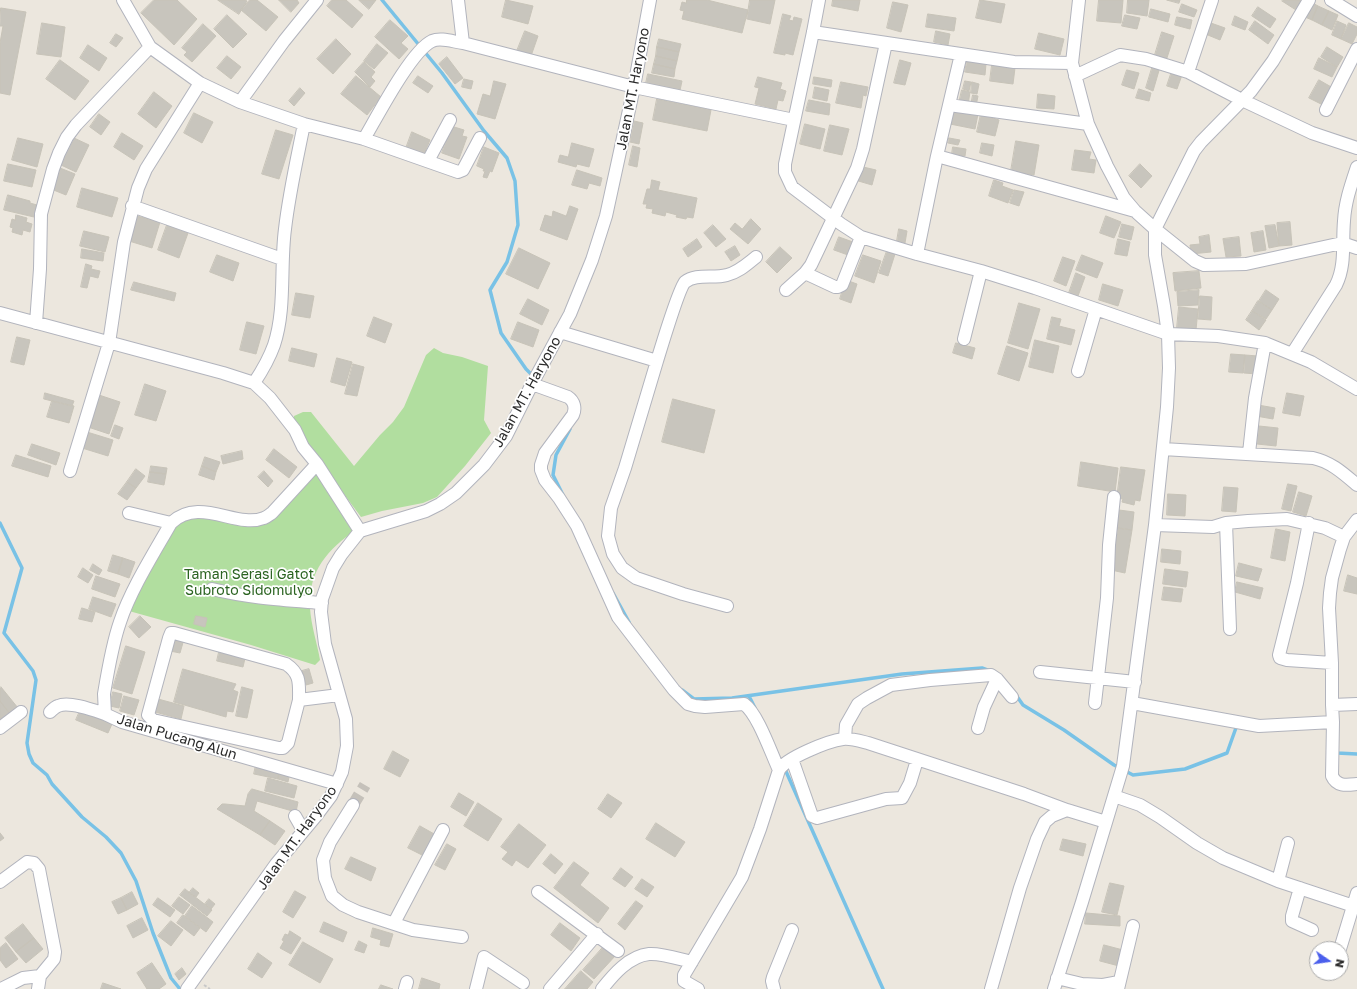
<!DOCTYPE html>
<html>
<head>
<meta charset="utf-8">
<style>
	body { margin:0 }
	#map { position:relative; width:1357px; height:989px; overflow:hidden; background:#ece7de; font-family:"Golos Text",sans-serif }
	canvas { display:block }
	.north { position:absolute; left:1309px; top:941px; width:40px; height:40px; box-sizing:border-box; background:#fff; border:1px solid #aaa; border-radius:50%; rotate:103deg; font-size:11px; font-weight:700; line-height:16px; text-align:center; color:#2b2b2b }
	.north::after { content:''; display:block; margin:auto; width:14px; height:18px; background:#4b5fec; clip-path:polygon(50% 0,100% 100%,50% 72%,0 100%) }
</style>
</head>
<body>
<div id="map">
<canvas width="1357" height="989"></canvas>
<div class="north">N</div>
</div>
<script>
const context = document.querySelector('canvas').getContext('2d');
context.lineJoin = 'round';
function fillPath(path, color) { context.fillStyle = color; context.fill(path, 'evenodd'); }
function strokePath(path, color, width, dash) { context.strokeStyle = color; context.lineWidth = width; context.lineCap = dash ? 'butt' : 'round'; context.setLineDash(dash || []); context.stroke(path); }
function write(font, color, halo, rows, align = 'center') {
  context.font = font + ' "Golos Text",sans-serif'; context.lineWidth = 3.5; context.setLineDash([]); context.textBaseline = 'middle'; context.strokeStyle = halo; context.fillStyle = color; for (const [text, x, y, turn = 0] of rows) {
    context.save(); context.translate(x, y); context.rotate((+turn || 0) * Math.PI / 180); context.textAlign = isNaN(turn) ? turn : align; if (halo) context.strokeText(text, 0, 0); context.fillText(text, 0, 0); context.restore();
  }
}
fillPath(new Path2D(`
	M434 348 443 353 462 357 488 366 484 420 491 433 465 466 437 497 423 503 382 511 361 517 308 446 294 424V416L303 412H311L354 466 380 435 393 422 404 407 426 355Z
	M315 466 356 530C328 549 308 571 310 608 311 625 317 643 320 660L315 665 251 645 129 611 172 529 185 516 252 523Z`), '#b1de9f');
strokePath(new Path2D(`
	M382 0 442 73 484 131 507 158 515 181 518 225 507 262 490 290 501 333 526 369 533 376
	M563 495 553 475 556 455 570 429
	M0 523 22 568 4 633 33 671 36 680 27 743 29 754 33 763 47 775 52 784 82 817 106 837 121 853 136 881 153 933 171 978 180 989
	M613 593 629 622
	M682 690 694 699 732 698 902 674 982 668 990 671
	M1016 695 1023 705 1064 730 1114 765 1133 775 1185 769 1227 753 1237 725
	M749 696 755 708
	M1337 751V753L1357 754
	M784 767 883 989`), '#79c2e6', 3.5);
const building = new Path2D(`
	M154 0H177L197 19 174 45 141 13Z
	M218 0H245L247 1 239 14Z
	M250 0H257L278 17 266 31 241 10Z
	M279 0H297L299 3 291 12Z
	M332 0H346L363 15 352 28 327 6Z
	M359 0H376L369 9Z
	M506 0 533 6 528 24 502 17Z
	M687 0H707L748 10 742 33 682 19 684 11 680 10 682 2 686 3Z
	M750 0H775L770 24 747 19Z
	M833 0H860L858 11 832 6Z
	M980 0 1005 4 1001 23 976 18Z
	M1099 0H1123L1121 23 1097 21Z
	M1128 0H1149L1147 16 1127 13Z
	M1167 0H1180L1179 3Z
	M1283 0H1301L1296 10 1282 1Z
	M893 2 908 5 901 32 887 28Z
	M1311 2 1318 6 1312 20 1305 17Z
	M1182 4 1197 10 1194 17 1179 12Z
	M1318 6 1329 11 1322 25 1312 20Z
	M1258 7 1276 19 1270 28 1252 16Z
	M1 8 26 12 10 95 0 93V43L3 26H0Z
	M1151 9 1170 14 1168 22 1149 17Z
	M1329 11 1338 15 1332 30 1322 25Z
	M783 14 791 16 789 20 793 21 794 17 802 19 793 55 785 53V55L774 53Z
	M928 14 956 18 954 31 926 27Z
	M227 15 247 34 233 48 214 29Z
	M1125 15 1140 18 1137 29 1122 26Z
	M1235 16 1248 22 1245 30 1232 25Z
	M1177 17 1192 20 1190 29 1175 25Z
	M390 20 408 36 401 43 408 49 399 59 375 37Z
	M1255 21 1274 35 1268 44 1249 30Z
	M1337 21 1346 25 1341 39 1332 35Z
	M1208 22 1225 28 1220 40 1203 33Z
	M42 23 65 27 61 57 37 54Z
	M1349 23 1357 27V34L1352 44 1341 39Z
	M203 24 216 36 192 62 184 55 187 52 182 48Z
	M525 31 538 36 531 56 517 51Z
	M936 31 950 34 948 45 934 42Z
	M1162 32 1174 36 1166 61 1154 58Z
	M1039 33 1064 39 1060 55 1035 49Z
	M116 34 123 38 116 47 110 43Z
	M336 39 351 54 333 74 317 59Z
	M659 39 681 44 679 52 657 47Z
	M377 44 388 53 374 69 364 61Z
	M88 45 107 58 99 71 80 58Z
	M657 47 679 52 677 61 656 56Z
	M1327 47 1343 57 1337 67 1321 57Z
	M227 56 241 67 231 79 217 68Z
	M656 56 677 61 675 69 654 64Z
	M447 57 463 78 455 84 439 64Z
	M1319 58 1337 67 1332 77 1314 69Z
	M60 60 89 81 75 100 46 79Z
	M900 60 911 63 905 85 894 83Z
	M967 61 986 64 985 75 965 72Z
	M364 62 375 72 371 77 375 81 370 87 355 72Z
	M654 64 675 69 674 77 652 73Z
	M992 65 1015 68 1013 84 990 81Z
	M1153 65 1160 67 1153 91 1146 88Z
	M1127 70 1139 73 1134 89 1122 85Z
	M1172 71 1182 75 1177 89 1167 86Z
	M648 74 682 81 679 95 645 88Z
	M356 76 381 97 367 115 341 94Z
	M418 76 433 86 428 93 413 83Z
	M758 77 782 83 780 89 786 91 783 101 778 100 776 109 755 104 759 88 755 87Z
	M814 77 832 80 831 87 813 84Z
	M464 79 473 81 471 89 462 87Z
	M1319 80 1333 88 1323 105 1309 98Z
	M494 81 506 84 495 119 477 114 483 94 490 96Z
	M965 81 971 82 969 91 963 89Z
	M841 82 868 87 866 96 863 95 861 108 836 103Z
	M972 82 979 84 977 94 971 93Z
	M815 87 829 90 827 101 813 98Z
	M300 88 305 93 294 106 289 101Z
	M1139 89 1151 93 1149 101 1136 98Z
	M962 90 970 92 968 105 959 103Z
	M154 92 172 106 156 128 138 114Z
	M1038 94 1055 96 1054 109 1037 108Z
	M973 95 978 96 976 106 971 105Z
	M657 99 711 110 707 131 653 120Z
	M809 100 830 104 829 115 806 111Z
	M953 109 978 114 975 129 950 124Z
	M194 113 213 122 202 143 184 133Z
	M99 114 110 122 101 135 90 127Z
	M981 114 999 120 995 136 977 132Z
	M634 121 643 123 639 144 630 142Z
	M805 124 825 129 820 149 800 144Z
	M830 125 849 129 842 155 824 151Z
	M451 126 464 130 462 136 467 137 459 159 442 153Z
	M276 130 293 135 279 179 262 174Z
	M412 132 430 140 424 154 405 151Z
	M122 133 143 146 134 160 114 147Z
	M18 138 43 144 37 167 12 160Z
	M74 138 89 145 76 172 61 165Z
	M949 138 960 140 958 145 948 143Z
	M1016 141 1039 145 1034 175 1011 171Z
	M572 143 594 149 589 167 577 164 576 167 558 162 560 155 568 157Z
	M982 143 994 145 992 156 980 153Z
	M633 146 640 148 637 167 629 165Z
	M484 147 499 153 492 172 490 171 487 178 483 177 485 171H483L484 169 477 166Z
	M953 147 966 149 965 156 952 154Z
	M1075 150 1091 152 1089 159 1096 160 1094 173 1072 170Z
	M8 164 36 170 32 187 4 181Z
	M1140 164 1152 176 1141 188 1129 176Z
	M859 166 876 170 872 185 855 180Z
	M60 168 75 174 66 195 51 189Z
	M577 170 602 178 600 186 589 183 587 189 572 185Z
	M652 180 660 182 658 190 697 198 693 218 687 217 686 219 676 217 677 215 666 212 665 216 652 213 653 209 646 208 647 204H643L647 189H650Z
	M994 180 1003 183 1002 186 1013 190 1008 203 989 196Z
	M82 188 118 198 112 217 77 207Z
	M1014 190 1024 192 1019 206 1010 203Z
	M8 195 30 201V203L37 205 34 217 4 210Z
	M570 206 578 209 567 240 540 230 545 215 552 217 553 211 566 216Z
	M16 215 27 218 26 222 32 224 30 232 23 230 22 235 12 232 13 228 10 227 12 219 15 220Z
	M137 216 160 222 152 248 129 241Z
	M1106 216 1121 222 1114 238 1100 233Z
	M751 219 761 229 748 244 730 229 735 223 742 229Z
	M1290 222 1292 245 1279 246 1277 223Z
	M1122 224 1134 227 1131 240 1119 237Z
	M167 225 188 233 179 258 158 250Z
	M713 225 726 239 716 247 704 233Z
	M1275 225 1279 246 1269 248 1265 226Z
	M899 229 907 231 905 243 897 241Z
	M84 231 109 237 105 252 80 246Z
	M1263 231 1266 250 1254 252 1251 233Z
	M1209 235 1211 252 1191 254 1190 245 1200 244 1199 237Z
	M839 237 853 242 848 255 834 250Z
	M1239 237 1241 256 1226 257 1223 239Z
	M697 239 702 247 688 257 683 249Z
	M1118 239 1130 242 1127 256 1115 254Z
	M735 246 740 255 731 261 725 252Z
	M780 247 792 258 777 273 766 262Z
	M519 248 550 263 538 289 506 274Z
	M82 249 104 253 103 261 81 258Z
	M887 251 895 254 888 276 879 273Z
	M217 255 239 263 233 281 210 272Z
	M863 255 881 261 874 283 855 276Z
	M1082 255 1103 263 1097 278 1076 270Z
	M1063 257 1075 261 1066 286 1054 281Z
	M86 264 92 266 91 269 100 271 98 278 90 276 87 288 81 287Z
	M1199 271 1201 288 1175 291 1173 273Z
	M1076 273 1085 277 1078 296 1069 293Z
	M846 280 857 284 851 303 840 299Z
	M134 282 176 293 174 301 131 290Z
	M1103 284 1123 290 1118 306 1099 300Z
	M1199 290 1198 305 1178 306 1177 292Z
	M1266 290 1279 299 1272 310 1259 301Z
	M296 293 314 296 310 318 292 315Z
	M1200 296 1212 297 1211 320 1198 319Z
	M528 299 549 310 542 325 520 314Z
	M1258 301 1272 310 1266 319 1252 311Z
	M1019 303 1040 309 1028 349 1008 343Z
	M1179 307 1198 309 1196 330 1177 328Z
	M1252 311 1266 320 1259 330 1246 320Z
	M374 317 392 324 385 343 367 336Z
	M1052 317 1061 319 1059 326 1075 330 1071 345 1047 339Z
	M247 322 264 326 256 354 240 350Z
	M518 322 539 330 533 347 511 339Z
	M17 337 30 340 24 365 11 362Z
	M1035 340 1059 346 1053 373 1029 367Z
	M956 343 975 348 972 359 953 353Z
	M1007 346 1028 353 1019 381 998 374Z
	M292 348 317 354 314 367 289 361Z
	M1231 354 1245 355 1243 373 1229 372Z
	M1245 355 1258 356 1257 374 1244 373Z
	M337 358 352 362 345 386 331 382Z
	M353 364 364 367 357 396 345 394Z
	M145 384 166 391 156 421 135 415Z
	M45 393 74 401 72 406 44 399Z
	M1287 393 1304 396 1300 416 1283 413Z
	M99 395 120 402 109 434 88 427Z
	M673 399 715 410 704 453 662 442Z
	M52 401 74 406 69 423 47 417Z
	M1258 405 1275 408 1273 419 1256 416Z
	M115 425 123 428 119 439 111 436Z
	M1259 426 1278 428 1276 446 1257 444Z
	M87 432 113 440 108 456 82 448Z
	M32 444 60 453 56 465 28 455Z
	M274 449 297 467 289 478 266 460Z
	M242 451 243 459 223 464 221 456Z
	M16 455 51 466 48 477 12 466Z
	M205 457 220 462 216 472 202 466Z
	M1081 462 1118 468 1115 492 1078 486Z
	M151 466 167 468 166 474 150 472Z
	M202 466 216 472 214 480 199 475Z
	M1121 467 1145 470 1140 501 1135 500 1134 505 1122 502 1123 499 1117 498Z
	M136 469 145 476 136 488 127 482Z
	M264 471 273 481 268 487 258 477Z
	M150 472 166 474 164 485 148 482Z
	M127 482 136 488 127 500 118 494Z
	M1288 484 1297 486 1291 511 1282 509Z
	M1224 487 1238 488 1236 512 1222 511Z
	M1299 492 1312 496 1306 516 1293 512Z
	M1168 494 1186 495 1185 516 1167 515Z
	M1119 510 1134 512 1132 530 1116 528Z
	M1118 528 1132 530 1125 573 1111 570Z
	M1276 529 1290 532 1285 561 1271 558Z
	M1162 549 1181 551 1180 564 1161 562Z
	M113 555 123 558 118 574 108 571Z
	M123 558 135 562 129 578 118 574Z
	M1239 563 1262 569 1258 581 1236 576Z
	M93 564 102 570 99 575 90 570Z
	M83 568 93 575 88 583 78 577Z
	M1165 569 1188 572 1186 587 1163 584Z
	M1348 575 1357 578V594L1344 591Z
	M96 576 120 584 115 597 92 589Z
	M1237 582 1263 588 1260 599 1235 592Z
	M1164 587 1183 589 1181 602 1162 600Z
	M93 597 116 604 111 617 89 609Z
	M82 608 95 612 92 622 79 619Z
	M140 616 151 627 139 638 129 627Z
	M196 616 207 618 205 627 194 624Z
	M175 635 184 639 180 653 170 651Z
	M126 646 145 652 132 694 113 688Z
	M220 648 246 654 243 667 217 661Z
	M183 669 236 684 233 690 238 692 233 712 227 711 226 717 174 702Z
	M309 669 313 683 306 685 302 671Z
	M1 687 18 708 10 714 0 701V688Z
	M242 687 253 690 247 718 236 716Z
	M113 692 122 694 119 708 110 706Z
	M124 696 139 700 134 715 120 711Z
	M158 699 184 706 181 719 155 712Z
	M0 701 10 714 1 721 0 720Z
	M80 711 112 724 108 733 76 720Z
	M393 751 409 760 400 777 384 769Z
	M256 765 280 770 278 779 254 774Z
	M280 770 290 772 288 782 278 779Z
	M268 778 297 786 294 798 265 791Z
	M252 789 298 802 296 812 257 801 254 811 270 821 260 835 217 809 222 804H225L245 806 248 794Z
	M459 793 474 802 466 816 451 807Z
	M608 794 622 803 611 818 598 809Z
	M478 803 502 819 488 841 464 826Z
	M270 821 285 831 275 845 260 835Z
	M656 823 685 842 675 857 646 839Z
	M519 824 546 845 528 868 516 860 512 866 502 859 508 852 501 847Z
	M420 826 436 835 424 856 408 848Z
	M0 833 4 838 0 841Z
	M1063 839 1086 844 1083 856 1060 850Z
	M447 844 456 849 445 870 435 865Z
	M551 854 563 864 555 874 543 864Z
	M351 857 376 868 371 881 345 869Z
	M574 862 589 873 580 885 609 908 598 923 554 888Z
	M621 868 633 877 625 887 613 879Z
	M642 879 654 887 647 897 635 889Z
	M1110 883 1124 886 1117 915 1102 912Z
	M193 888 199 893 196 897 189 893Z
	M185 889 212 910 207 916 180 895Z
	M295 891 306 897 293 918 283 912Z
	M132 892 138 904 127 910 121 898Z
	M179 897 190 905 183 914 172 906Z
	M121 898 127 910 118 914 112 902Z
	M158 898 175 910 170 917 153 905Z
	M209 899 215 904 211 909 205 904Z
	M636 901 643 906 625 930 618 924Z
	M192 906 213 922 206 932 185 916Z
	M1086 913 1120 916V926L1085 924Z
	M183 915 200 928 194 936 177 923Z
	M142 918 148 930 133 938 127 926Z
	M171 921 183 930 171 946 158 936Z
	M324 922 347 932 343 942 320 932Z
	M560 923 580 938 571 951 551 935Z
	M23 924 34 938 16 952 5 938Z
	M373 928 393 934 389 947 380 945 381 940 371 937Z
	M290 931 301 938 291 954 280 948 284 941 282 940 285 934 288 935Z
	M34 938 43 949 26 963 16 952Z
	M359 941 367 945 364 953 355 950Z
	M303 942 333 959 320 983 289 965Z
	M6 943 18 959 6 968 0 960V948Z
	M605 945 616 955 594 979 583 970Z
	M1104 945 1123 950 1119 966 1100 961Z
	M258 953 272 963 262 978 248 969Z
	M152 963 166 984 159 989H147L137 973Z
	M182 968 186 974 179 980 175 974Z
	M581 971 593 982 587 989H565Z
	M422 978 440 984 439 989H419Z
	M103 983 121 989H101Z
	M381 985 393 989H379Z`);
fillPath(building, '#c8c5bd');
strokePath(building, '#c7c3b8', 1);
strokePath(new Path2D(`
	M353 805 365 785`), '#c5c1ba', 12, [12, 6]);
const minor = new Path2D(`
	M123 0 150 47 200 83 240 102 284 41 317 0
	M458 0 463 43 634 87 794 120
	M819 0 813 32 785 164V172L792 187 841 224 861 237 917 254 981 271 1035 288 1168 334 1218 336 1265 343 1311 362 1357 389
	M1331 0 1357 16
	M813 32 1014 62 1072 63 1088 124 1107 166 1124 198 1135 211 1155 229 1195 261 1204 265 1246 264 1342 243 1357 248
	M1072 63 1079 0
	M1188 72 1212 0
	M1075 76 1120 55 1146 59 1188 72 1242 100 1312 133 1357 148
	M240 102 304 124 364 139 458 172 463 170 480 138
	M949 105 1088 124
	M1326 110 1357 49
	M364 139C377 117 411 51 432 41 441 37 454 42 463 43
	M937 156 1135 211
	M428 161 450 120
	M132 206 282 259
	M917 254 937 156 961 54
	M805 273 835 287H838L842 285 861 237
	M786 290 805 273 811 265 857 168 863 149 886 43
	M0 313 223 373 254 383 270 398 295 430 303 447 317 464 360 531
	M36 323 40 269 41 214 53 169 59 153 67 137 76 125 150 47
	M560 332 657 361 625 468 611 508 608 536 613 554 622 568 636 578 683 594 727 606
	M964 339 981 271
	M1292 354 1336 285C1346 265 1342 243 1344 221 1345 202 1351 185 1357 167
	M657 361C661 348 679 288 685 282 696 273 714 279 727 275 739 272 747 264 756 257
	M1078 371 1096 309
	M254 383C262 371 269 359 274 345 286 309 280 267 285 229 289 194 297 159 304 124
	M532 384 568 397C574 401 576 408 573 415L545 453 541 465V470L545 480 559 498 577 526 618 617 674 690 688 704 695 706 705 707 744 704C758 714 771 753 779 770
	M1163 449 1313 458C1331 462 1343 473 1357 485
	M1249 453 1255 398 1265 343
	M317 464 272 513C269 515 267 517 264 518 236 529 200 496 171 523 154 553 131 589 120 622 112 645 108 670 104 694L105 714 122 722 337 784
	M70 471 109 343 124 242 138 188 146 169 200 83
	M129 513 171 523
	M1357 520 1344 537 1340 549 1332 578 1330 593 1329 608 1332 663V705L1333 722 1332 776C1337 787 1347 785 1357 784
	M1226 523 1230 629
	M1309 523 1297 583 1279 655 1280 658 1287 660 1332 663
	M1155 525 1213 527 1226 523 1248 521 1287 519 1325 528 1344 537
	M212 589C248 598 285 600 322 603
	M1040 672 1135 682
	M299 700C299 684 301 674 286 664L174 633H171L169 638 148 715 153 720 279 748H283L288 743 299 700 339 695
	M1095 703 1107 598 1109 545 1114 497
	M1132 703 1259 726 1333 722
	M1332 705 1357 704
	M50 712C52 710 55 707 58 706 69 701 93 710 105 714
	M0 728 21 712
	M978 728 984 707 997 679
	M845 738 846 725 858 704 867 698 891 685 930 680 991 675 997 679 1012 697
	M792 759 812 816 817 818 886 799 902 798 910 783 917 760
	M1114 796 1140 805 1160 817 1197 843 1223 858 1278 881 1357 907
	M353 805 330 842 323 860 325 878 332 896 343 905 358 912 413 930 462 937
	M295 816 303 830
	M1278 881 1288 843
	M0 882 27 862 34 863 39 869 55 952 54 959 40 976 38 989
	M1300 888 1292 916V921L1312 930
	M538 892 618 951
	M394 923 443 830
	M1340 949 1357 893
	M1057 978 1082 984 1103 985 1119 982
	M1 989 23 978 40 976
	M187 989 276 864 316 816 331 796 342 772 347 746 346 719 325 644 321 612 322 599 333 568 341 555 360 531 426 511 440 504 456 493 484 465 506 436 532 384 570 314 592 260 606 216 634 87 650 0
	M405 989 407 982
	M476 989 484 957 523 983
	M550 989 597 934
	M602 989C613 975 629 956 649 954 661 953 679 959 692 962
	M698 989 684 981V975L742 877 760 829 779 770C786 758 828 741 843 739 850 738 860 741 868 743L1024 794 1067 810
	M774 989 772 981 773 977 792 930
	M991 989 1020 888 1037 839 1045 822 1052 816 1067 810 1106 822
	M1054 989 1082 902 1123 766 1155 525 1167 407 1169 368 1168 334 1164 306 1155 255V229L1194 151 1201 142 1251 91 1273 61 1309 0
	M1118 989 1133 926`);
strokePath(minor, '#b2b4bd', 14);
strokePath(new Path2D(`
	M204 985 210 989`), '#c8c8c8', 2, [3, 2]);
strokePath(minor, '#fff', 12);
write('14px', '#2b2b2b', '#fff', [
	["Jalan MT. Haryono",633,89,-79],
	["Jalan MT. Haryono",527,392,-61],
	["Jalan Pucang Alun",177,737,17],
	["Jalan MT. Haryono",297,838,-54]
]);
write('14px', '#2a6320', '#fff', [
	["Taman Serasi Gatot",249,575],
	["Subroto Sidomulyo",249,591]
]);
</script>
</body>
</html>
